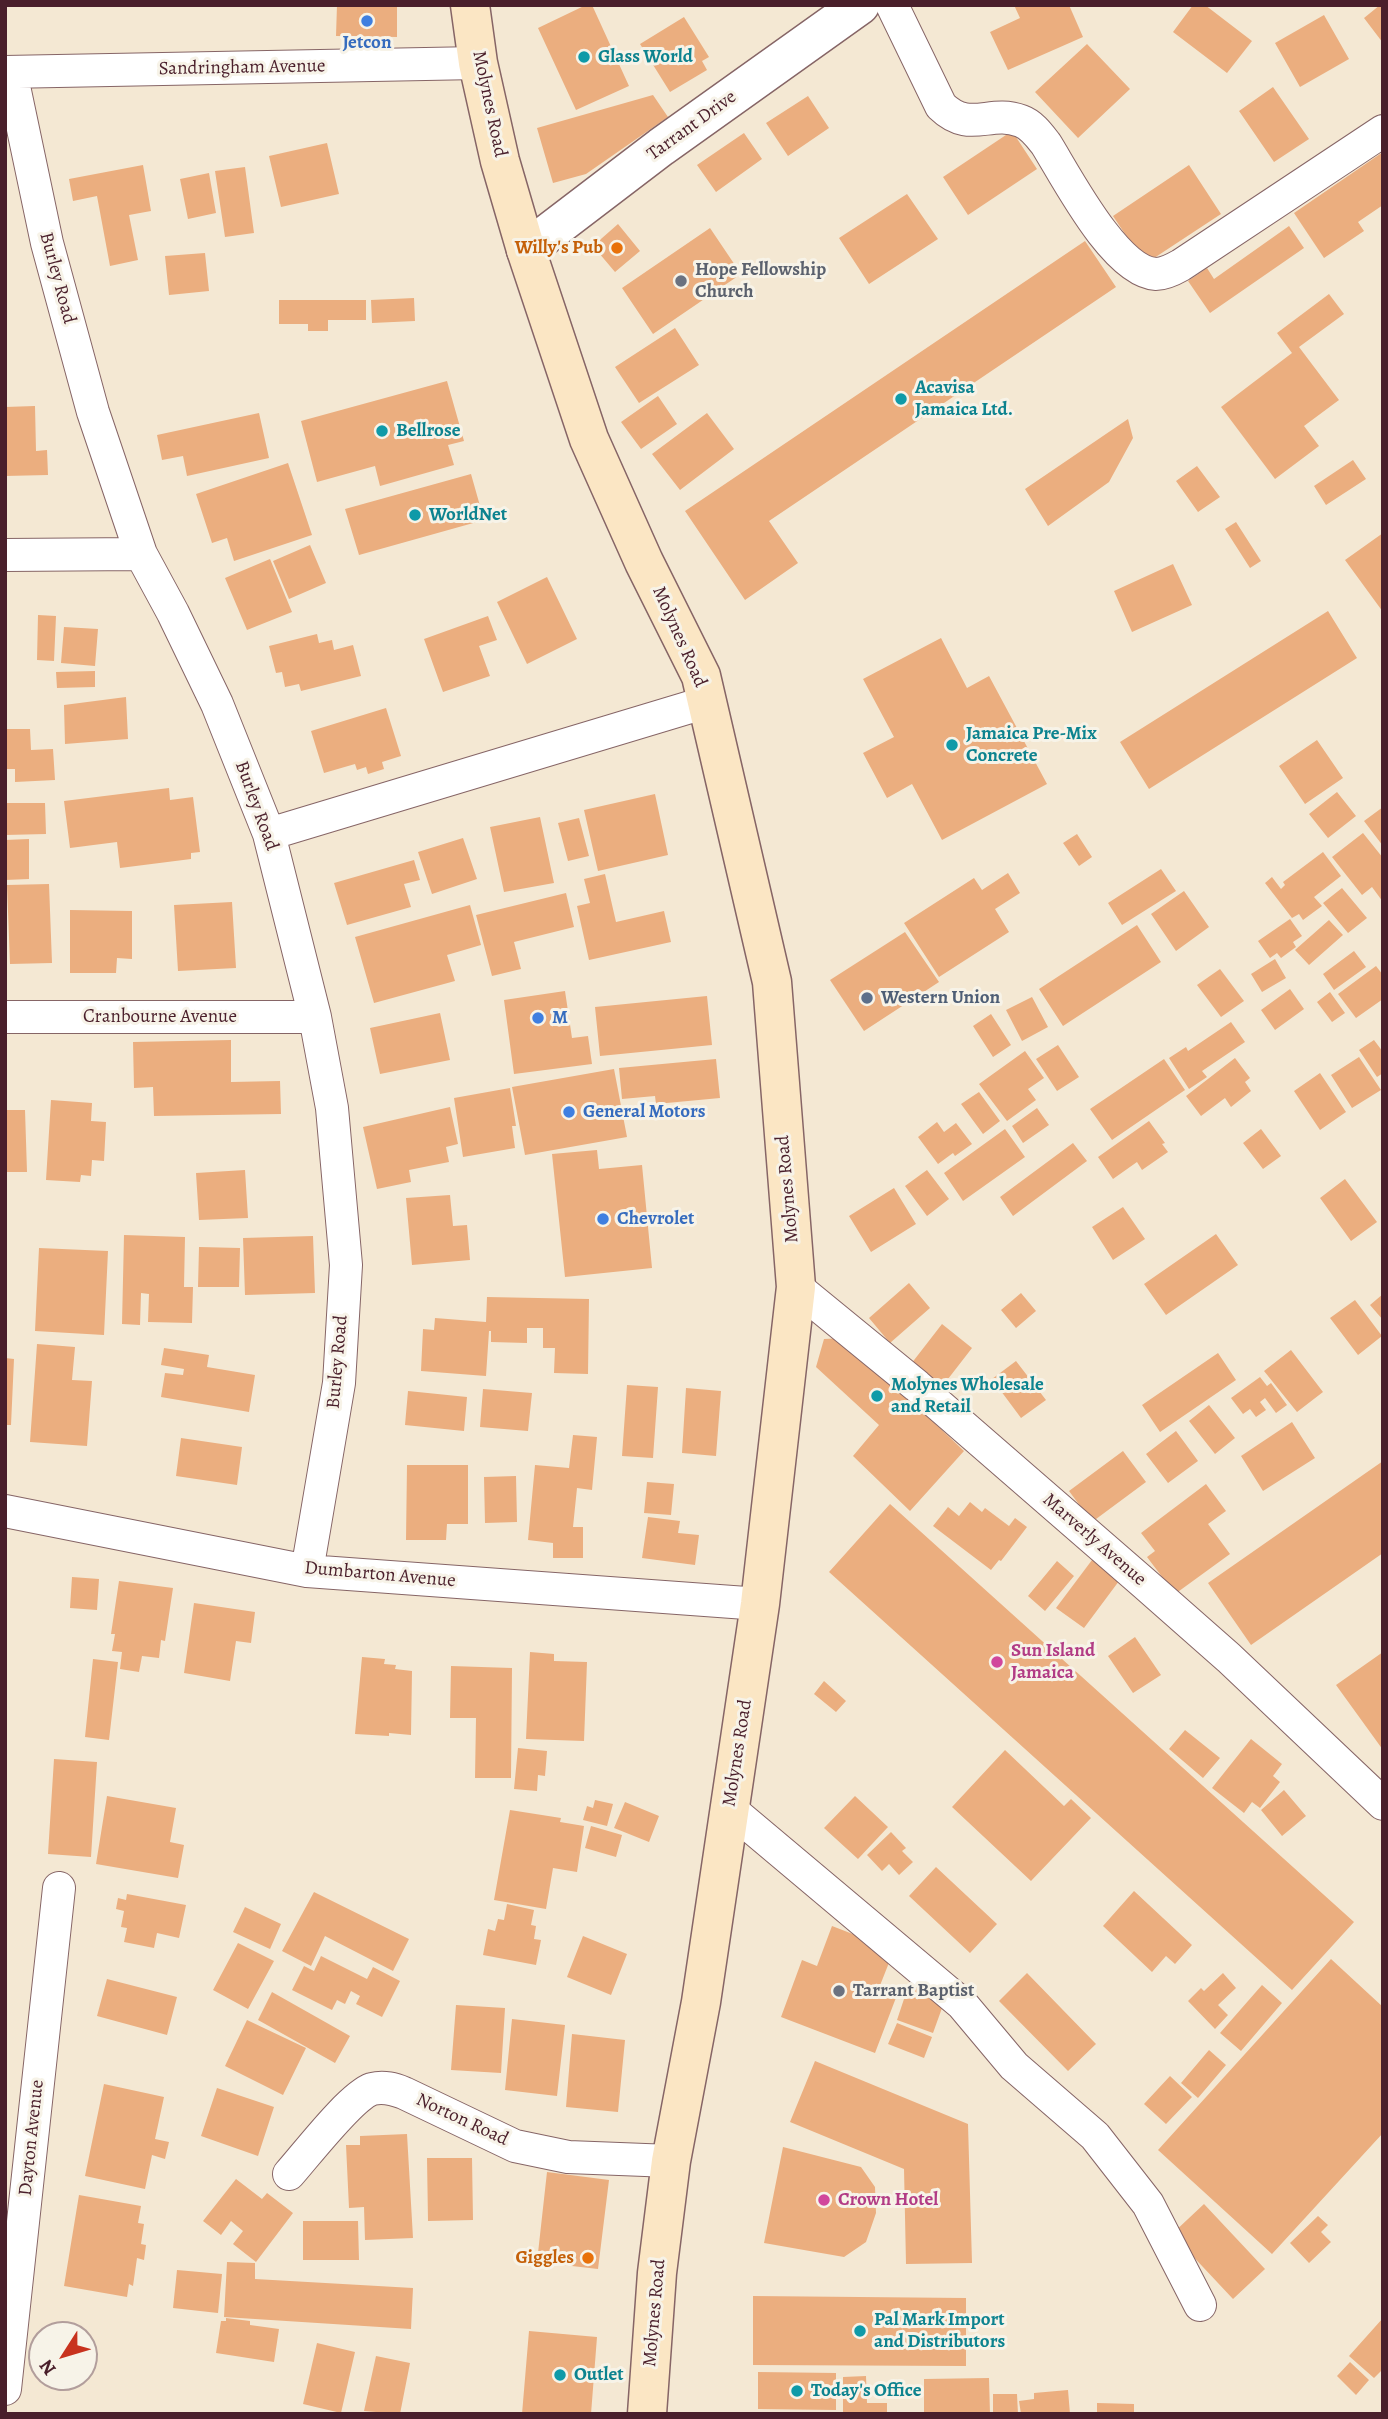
<!DOCTYPE html>
<html>
<head>
<meta charset="utf-8">
<style>
	body { margin:0 }
	#map { position:relative; width:1388px; height:2419px; overflow:hidden; background:#f4e8d3; font-family:Alegreya,serif }
	canvas { display:block }
	.frame { position:absolute; inset:0; border:7px solid #4a1f2b; pointer-events:none }
	.north { position:absolute; left:28px; top:2321px; width:70px; height:70px; box-sizing:border-box; background:#f7f3e8; border:2px solid #b29e9c; border-radius:50%; rotate:233deg; font-size:19px; font-weight:700; line-height:28px; text-align:center; color:#4a1f2b }
	.north::after { content:''; display:block; margin:auto; width:24px; height:32px; background:#c8321e; clip-path:polygon(50% 0,100% 100%,50% 72%,0 100%) }
</style>
</head>
<body>
<div id="map">
<canvas width="1388" height="2419"></canvas>
<div class="frame"></div>
<div class="north">N</div>
</div>
<script>
const context = document.querySelector('canvas').getContext('2d');
context.lineJoin = 'round';
function fillPath(path, color) { context.fillStyle = color; context.fill(path, 'evenodd'); }
function strokePath(path, color, width, dash) { context.strokeStyle = color; context.lineWidth = width; context.lineCap = dash ? 'butt' : 'round'; context.setLineDash(dash || []); context.stroke(path); }
function write(font, color, halo, rows, align = 'center') {
  context.font = font + ' Alegreya,serif'; context.lineWidth = 6; context.setLineDash([]); context.textBaseline = 'middle'; context.strokeStyle = halo; context.fillStyle = color; for (const [text, x, y, turn = 0] of rows) {
    context.save(); context.translate(x, y); context.rotate((+turn || 0) * Math.PI / 180); context.textAlign = isNaN(turn) ? turn : align; if (halo) context.strokeText(text, 0, 0); context.fillText(text, 0, 0); context.restore();
  }
}
fillPath(new Path2D(`
	M337 5H397V37L336 36Z
	M586 5H592L629 86 576 110 538 28Z
	M1014 5H1069L1083 37 1008 70 990 32 1020 18Z
	M1193 5H1205L1252 41 1227 73 1173 32Z
	M1380 5H1383V43L1364 18Z
	M1324 15 1349 59 1300 87 1275 43Z
	M684 17 709 57 702 61 707 70 670 92 640 44Z
	M1087 44 1130 89 1078 138 1035 92Z
	M1273 87 1309 139 1274 162 1239 111Z
	M653 95 668 117 586 174 553 183 537 128Z
	M808 96 829 128 788 156 766 123Z
	M1012 131 1037 169 968 215 943 177Z
	M744 133 762 159 716 192 697 165Z
	M327 143 339 194 281 207 269 156Z
	M1383 152V205L1358 222 1364 231 1324 258 1294 213Z
	M143 165 151 211 129 215 138 260 110 266 97 196 73 201 69 179Z
	M1189 165 1221 214 1145 264 1113 216Z
	M245 167 254 233 225 237 215 171Z
	M209 173 216 213 188 219 180 179Z
	M907 194 938 239 869 284 839 238Z
	M618 224 640 251 615 272 593 246Z
	M1289 226 1304 248 1210 313 1188 281 1207 268 1214 279Z
	M710 228 741 274 653 334 622 288Z
	M1085 241 1116 287 769 521 798 563 745 600 685 511Z
	M205 253 209 291 169 295 165 256Z
	M1329 294 1344 314 1299 347 1339 400 1304 426 1319 446 1275 479 1221 407 1292 353 1277 333Z
	M414 298 415 321 372 323 371 300Z
	M279 300H366V320H328V331H308V324H279Z
	M675 328 699 365 639 403 615 367Z
	M447 381 464 441 448 445 454 465 380 486 375 466 317 482 301 421Z
	M658 396 677 424 641 449 621 422Z
	M35 406 36 451 47 450 48 475 5 476V407Z
	M259 413 269 458 187 476 183 456 162 460 157 435Z
	M707 413 734 449 680 490 652 454Z
	M1128 419 1133 438 1109 482 1048 526 1025 489Z
	M1353 460 1366 479 1326 505 1314 486Z
	M288 463 312 535 234 561 227 538 212 543 196 494Z
	M1197 466 1220 497 1198 512 1176 481Z
	M471 474 484 520 359 555 345 509Z
	M1236 522 1261 561 1250 568 1225 529Z
	M1383 533V612L1345 560Z
	M310 545 326 583 289 599 273 561Z
	M270 559 292 612 247 630 225 578Z
	M1173 564 1192 605 1132 632 1114 591Z
	M547 577 577 639 527 664 497 602Z
	M1328 611 1357 658 1149 789 1120 742Z
	M38 615 56 616 54 661 37 660Z
	M488 616 497 640 479 646 490 676 443 692 424 639Z
	M64 627 98 629 95 666 61 663Z
	M317 634 319 643 332 640 334 650 353 645 361 676 301 691 299 684 285 687 282 672 276 673 269 646Z
	M941 638 967 688 989 676 1047 784 942 840 912 784 887 798 863 753 894 737 863 679Z
	M95 671V687L57 688 56 672Z
	M126 697 128 739 65 744 64 705Z
	M386 708 401 756 382 762 384 769 368 774 366 767 357 770 355 764 324 773 311 731Z
	M5 729H30L31 750 53 749 55 780 15 782V769H5Z
	M1317 740 1343 778 1305 804 1279 766Z
	M169 788 170 800 193 797 200 852 191 853V859L120 868 117 842 70 848 64 801Z
	M1337 792 1356 816 1328 838 1309 814Z
	M655 794 668 855 598 871 584 810Z
	M5 803H45L46 834 5 835Z
	M1383 807V846L1364 821Z
	M540 817 554 883 504 892 490 827Z
	M579 818 589 856 568 861 558 823Z
	M1363 833 1383 858V902L1372 887 1362 895 1332 857Z
	M1077 834 1092 857 1079 866 1063 843Z
	M463 838 477 879 432 894 418 852Z
	M29 839V879L5 880V840Z
	M1323 852 1341 876 1314 897 1322 906 1303 920 1299 914 1292 918 1265 883 1272 877 1281 889 1285 885 1283 882Z
	M414 860 420 880 404 884 411 907 347 925 334 883Z
	M1161 869 1176 891 1122 925 1108 903Z
	M1008 873 1020 893 995 909 1009 932 939 977 904 923 974 878 982 890Z
	M605 874 616 922 664 911 671 942 589 960 577 906 590 903 584 879Z
	M49 884 52 963 10 964 7 885Z
	M1342 888 1367 918 1348 933 1323 903Z
	M1184 891 1209 927 1176 951 1151 914Z
	M566 893 574 927 514 942 521 969 492 976 476 915Z
	M232 902 236 968 178 971 174 905Z
	M470 905 481 945 447 955 455 981 374 1003 355 937Z
	M70 910 132 911V959L117 958 116 973H70Z
	M1290 919 1302 936 1293 942 1296 947 1281 958 1277 953 1270 958 1258 941Z
	M1329 920 1343 935 1309 965 1295 950Z
	M1137 925 1161 962 1063 1026 1039 989Z
	M905 932 939 982 864 1031 830 980Z
	M1354 951 1366 967 1334 990 1323 974Z
	M1275 959 1286 978 1262 992 1251 974Z
	M1376 966 1383 975V999L1356 1018 1338 994Z
	M1220 969 1244 1001 1221 1017 1197 985Z
	M1290 989 1304 1009 1275 1030 1261 1010Z
	M565 991 572 1038 588 1036 592 1064 514 1074 504 1000Z
	M1330 992 1345 1013 1332 1022 1317 1002Z
	M707 996 712 1045 600 1056 595 1007Z
	M1032 997 1048 1027 1022 1041 1006 1010Z
	M440 1013 450 1060 380 1074 370 1028Z
	M991 1014 1011 1045 993 1057 973 1026Z
	M1231 1022 1245 1042 1202 1071 1207 1077 1189 1089 1169 1058 1186 1047 1188 1051Z
	M231 1040V1082L280 1081 281 1114 154 1116 153 1087 134 1088 133 1042Z
	M1374 1040 1383 1052V1073L1377 1077 1359 1050Z
	M1058 1045 1079 1077 1057 1091 1036 1059Z
	M1025 1051 1044 1078 1028 1089 1036 1100 1007 1121 979 1084Z
	M1359 1057 1381 1090 1352 1108 1331 1075Z
	M1235 1058 1250 1078 1245 1082 1251 1091 1231 1107 1225 1098 1201 1116 1186 1096Z
	M716 1059 720 1098 656 1104 655 1096 622 1099 619 1068Z
	M1164 1059 1185 1090 1112 1140 1090 1109Z
	M614 1069 627 1137 525 1155 512 1087Z
	M1320 1073 1346 1112 1320 1130 1294 1091Z
	M510 1088 516 1126H512L515 1148 463 1157 454 1098Z
	M979 1092 1000 1121 983 1134 961 1104Z
	M51 1100 92 1103 91 1121 106 1122 104 1161 92 1160 91 1176 81 1175 80 1182 46 1180Z
	M450 1107 458 1144 446 1147 449 1162 409 1170 411 1182 377 1189 363 1127Z
	M1037 1108 1049 1125 1023 1143 1012 1126Z
	M5 1110H25L27 1172H5Z
	M1149 1121 1165 1143 1162 1144 1168 1152 1142 1170 1137 1162 1113 1179 1098 1157Z
	M937 1122 944 1132 956 1123 972 1144 955 1156 953 1153 938 1164 918 1137Z
	M1005 1129 1025 1157 963 1201 944 1173Z
	M1261 1129 1281 1156 1263 1169 1243 1143Z
	M1073 1143 1087 1161 1013 1216 1000 1197Z
	M597 1150 599 1169 642 1165 652 1268 565 1277 552 1154Z
	M245 1170 248 1218 199 1220 196 1173Z
	M927 1170 949 1199 927 1216 905 1186Z
	M1345 1179 1377 1222 1351 1241 1320 1198Z
	M894 1188 916 1224 871 1252 849 1216Z
	M450 1195 453 1226 467 1225 470 1260 412 1265 406 1198Z
	M1123 1207 1145 1239 1113 1260 1092 1227Z
	M1216 1234 1238 1265 1166 1315 1144 1284Z
	M124 1235 185 1237 184 1287H193L192 1323 148 1322 149 1294 141 1293 140 1325 122 1324Z
	M313 1236 315 1293 245 1295 243 1238Z
	M199 1247 240 1248 239 1287H198Z
	M39 1248 108 1251 104 1335 35 1331Z
	M909 1283 930 1308 890 1343 869 1318Z
	M1021 1293 1036 1311 1016 1328 1001 1310Z
	M1383 1294V1320L1370 1305Z
	M487 1297 589 1299 588 1374 554 1373 555 1348H543V1328H527V1343L491 1342V1331H489L486 1376 421 1371 423 1329 434 1330 435 1318 486 1322Z
	M1355 1300 1382 1336 1358 1355 1330 1318Z
	M942 1324 972 1348 941 1388 911 1364Z
	M845 1338 964 1451 910 1511 853 1456 879 1425 816 1367 824 1339Z
	M37 1344 75 1347 72 1380 92 1381 87 1446 30 1442Z
	M164 1348 209 1355 207 1367 255 1375 249 1412 161 1397 165 1373 183 1375 184 1369 161 1365Z
	M1291 1350 1323 1392 1297 1412 1264 1371Z
	M1218 1353 1236 1380 1160 1432 1142 1405Z
	M5 1358 14 1359 11 1425H5Z
	M1016 1361 1046 1400 1021 1418 992 1379Z
	M1260 1377 1267 1386 1271 1383 1287 1405 1276 1413 1265 1398 1260 1402 1266 1410 1256 1417 1250 1409 1243 1414 1231 1398Z
	M627 1385 658 1387 653 1458 622 1456Z
	M686 1388 721 1391 716 1456 682 1453Z
	M483 1389 532 1393 528 1431 480 1427Z
	M408 1391 467 1397 464 1431 405 1425Z
	M1209 1405 1235 1438 1215 1454 1189 1421Z
	M1292 1422 1315 1458 1263 1491 1241 1456Z
	M1176 1431 1198 1461 1168 1483 1146 1454Z
	M573 1435 597 1437 592 1490 577 1488 573 1527H583V1558H553V1543L528 1540 535 1465 569 1468Z
	M181 1438 242 1447 237 1485 176 1476Z
	M1123 1451 1146 1482 1092 1522 1069 1491Z
	M1383 1461V1553L1251 1645 1208 1583Z
	M407 1465H468V1524H447L446 1540H406Z
	M516 1476 517 1522 485 1523 484 1477Z
	M647 1482 674 1484 671 1515 644 1513Z
	M1206 1484 1226 1511 1208 1524 1230 1554 1175 1594 1147 1557 1155 1551 1141 1533Z
	M970 1502 982 1512 985 1508 1009 1526 1015 1518 1027 1527 1001 1561 999 1560 991 1570 933 1526 948 1507 959 1516Z
	M890 1504 1354 1922 1292 1990 829 1572Z
	M648 1517 680 1521 678 1533 699 1535 695 1565 642 1558Z
	M1092 1560 1119 1581 1084 1628 1056 1608Z
	M1057 1561 1074 1576 1045 1611 1028 1596Z
	M72 1577 99 1579 97 1610 70 1608Z
	M119 1581 173 1588 165 1641 161 1640 159 1658 142 1656 139 1672 120 1669 122 1652 112 1651 115 1634H111Z
	M194 1603 255 1612 251 1643 236 1641 230 1681 184 1673Z
	M1135 1637 1161 1675 1133 1693 1108 1656Z
	M530 1652 554 1654V1661L587 1662 584 1741 526 1739Z
	M1383 1652V1750L1336 1685Z
	M362 1657 385 1659 384 1664 396 1665 395 1669 412 1671 411 1735 389 1733V1736L355 1734Z
	M93 1659 118 1662 109 1740 85 1737Z
	M451 1666 512 1668 511 1778H475L476 1718H450Z
	M824 1681 846 1701 836 1712 814 1694Z
	M1185 1730 1220 1758 1203 1778 1169 1749Z
	M1251 1739 1282 1764 1273 1776 1280 1782 1260 1808 1252 1802 1244 1813 1212 1788Z
	M518 1748 547 1751 545 1776 538 1775 537 1791 514 1789Z
	M1005 1750 1064 1806 1071 1799 1091 1818 1031 1881 952 1807Z
	M54 1759 97 1762 91 1857 48 1854Z
	M1284 1790 1306 1816 1282 1836 1261 1810Z
	M107 1796 176 1808 170 1842 184 1845 178 1878 96 1864Z
	M855 1796 888 1827 858 1859 824 1828Z
	M595 1800 613 1804 607 1826 583 1820 587 1806 593 1808Z
	M625 1802 659 1816 649 1842 614 1828Z
	M510 1810 561 1818 560 1822 584 1826 577 1872 553 1868 546 1909 494 1900Z
	M591 1826 622 1835 616 1857 585 1848Z
	M891 1832 906 1848 902 1851 913 1862 899 1875 889 1864 882 1871 867 1855Z
	M936 1867 997 1924 970 1953 909 1896Z
	M1134 1891 1192 1945 1175 1964 1166 1956 1152 1972 1103 1926Z
	M314 1892 409 1939 393 1971 325 1936 311 1966 282 1951Z
	M127 1894 186 1905 179 1938 157 1933 154 1948 124 1942 127 1928 121 1927 124 1911 116 1909 118 1898 126 1900Z
	M507 1904 534 1910 531 1925 536 1926 534 1939 541 1940 536 1965 483 1955 488 1929 495 1931 498 1919 504 1920Z
	M245 1907 281 1924 270 1949 233 1932Z
	M832 1926 894 1950 879 1988 897 1995 875 2053 781 2017 802 1960 817 1966Z
	M583 1936 627 1954 611 1995 567 1977Z
	M238 1943 274 1961 248 2009 213 1990Z
	M321 1956 367 1979 373 1967 400 1981 382 2017 356 2004 360 1996 351 1991 345 2004 337 2000 332 2010 292 1990 304 1966 314 1971Z
	M1331 1959 1383 2007V2133L1272 2254 1158 2150Z
	M1027 1973 1096 2044 1068 2071 999 2001Z
	M1223 1973 1236 1988 1218 2005 1228 2015 1215 2029 1188 2001 1201 1988 1204 1991Z
	M107 1979 177 1997 167 2035 97 2016Z
	M909 1984 946 1997 933 2033 897 2020Z
	M1262 1985 1282 2003 1241 2051 1220 2033Z
	M272 1992 350 2036 335 2063 258 2020Z
	M456 2005 505 2008 501 2073 451 2070Z
	M512 2019 565 2025 557 2096 505 2090Z
	M247 2020 306 2048 283 2095 225 2066Z
	M897 2023 932 2037 924 2058 888 2044Z
	M572 2034 625 2040 618 2112 566 2107Z
	M1209 2050 1226 2065 1198 2098 1181 2083Z
	M815 2061 968 2124 972 2263 906 2264 904 2169 790 2122Z
	M1170 2076 1192 2097 1166 2124 1144 2104Z
	M104 2084 164 2097 155 2139 169 2142 165 2159 152 2155 145 2189 85 2176Z
	M217 2088 274 2107 258 2156 201 2136Z
	M407 2134 413 2238 365 2240 364 2207 349 2208 346 2145H360V2136Z
	M783 2147 861 2167 875 2187 876 2213 866 2242 844 2257 764 2243Z
	M427 2158H472L473 2220 428 2221Z
	M547 2172 609 2180 598 2269 537 2262Z
	M236 2179 262 2199 267 2193 293 2213 256 2262 233 2244 243 2231 231 2221 221 2235 203 2221Z
	M79 2195 141 2206 138 2223 144 2224 141 2244 146 2245 144 2260 137 2258 133 2286 129 2284 127 2297 64 2286Z
	M1204 2204 1265 2269 1233 2299 1172 2234Z
	M1318 2216 1328 2225 1321 2232 1331 2242 1309 2263 1290 2243Z
	M303 2221H358L359 2260H303Z
	M227 2262 255 2263V2279L413 2288 411 2329 224 2317Z
	M177 2270 222 2274 218 2313 173 2308Z
	M753 2296 966 2298V2366L753 2365Z
	M226 2318 250 2321V2325L279 2329 274 2362 216 2353 221 2321H226Z
	M1383 2318V2369L1374 2378 1349 2356Z
	M529 2331 597 2337 591 2414H522Z
	M317 2343 355 2352 341 2413 303 2404Z
	M376 2356 410 2363 400 2414 364 2411Z
	M1350 2362 1369 2380 1356 2395 1337 2376Z
	M758 2372 836 2373V2410L758 2409Z
	M866 2376 867 2403H887V2414H843V2377Z
	M989 2378 990 2414H924V2379Z
	M1068 2390 1070 2414H1021L1019 2401 1034 2399V2393Z
	M993 2394H1017L1018 2414H993Z
	M1097 2403 1134 2404V2414H1097Z`), '#ebae7f');
const minor = new Path2D(`
	M892 5 941 106C970 134 989 109 1021 121 1032 125 1039 135 1046 144 1066 176 1115 272 1156 274 1164 274 1174 269 1181 265L1383 131
	M5 72 478 63
	M11 72 47 243 93 412 141 554 173 613 217 704 269 834 315 1017 332 1108 346 1265 339 1383 307 1571
	M5 555 141 554
	M269 834 707 702
	M5 1017H315
	M796 1287 917 1386 1145 1584 1229 1658 1383 1804
	M5 1511 307 1571 760 1604
	M730 1809 962 2004 1014 2066 1095 2136 1148 2204 1200 2305
	M289 2174C306 2155 351 2096 372 2089 384 2086 394 2089 404 2093L515 2146 568 2157 671 2161
	M5 2389 59 1888`);
const tertiary = new Path2D(`
	M526 250 661 147 860 5`);
const secondary = new Path2D(`
	M470 5 478 63 500 161 526 250 589 439 644 562 701 676 772 982 796 1287 760 1604 701 2002 671 2161 657 2273 647 2414`);
strokePath(minor, '#866566', 34);
strokePath(tertiary, '#866566', 41);
strokePath(secondary, '#866566', 41);
strokePath(minor, '#fff', 32);
strokePath(tertiary, '#fff', 38);
strokePath(secondary, '#fbe6c4', 38);
for (const [x, y, r, color] of [
	[367,21,7,"#3f7fe0"],
	[584,57,7,"#0f9aa8"],
	[617,248,7,"#e8710a"],
	[681,281,7,"#6b7280"],
	[901,399,7,"#0f9aa8"],
	[382,431,7,"#0f9aa8"],
	[415,515,7,"#0f9aa8"],
	[952,745,7,"#0f9aa8"],
	[867,998,7,"#5c6f8a"],
	[538,1018,7,"#3f7fe0"],
	[569,1112,7,"#3f7fe0"],
	[603,1219,7,"#3f7fe0"],
	[877,1396,7,"#0f9aa8"],
	[997,1662,7,"#d1479c"],
	[839,1991,7,"#6b7280"],
	[824,2200,7,"#d1479c"],
	[588,2258,7,"#e8710a"],
	[860,2331,7,"#0f9aa8"],
	[560,2375,7,"#0f9aa8"],
	[797,2391,7,"#0f9aa8"]
]) { const dot = new Path2D(); dot.arc(x, y, r, 0, 2 * Math.PI); context.fillStyle = color; context.fill(dot); strokePath(dot, '#f7f3e8', 2.5); }
write('bold 19px', '#366cbe', '#f7f3e8', [
	["Jetcon",367,43,"center"],
	["M",552,1018],
	["General Motors",583,1112],
	["Chevrolet",617,1219]
], 'left');
write('bold 19px', '#0d838f', '#f7f3e8', [
	["Glass World",598,57],
	["Acavisa",915,388],
	["Jamaica Ltd.",915,410],
	["Bellrose",396,431],
	["WorldNet",429,515],
	["Jamaica Pre-Mix",966,734],
	["Concrete",966,756],
	["Molynes Wholesale",891,1385],
	["and Retail",891,1407],
	["Pal Mark Import",874,2320],
	["and Distributors",874,2342],
	["Outlet",574,2375],
	["Today's Office",811,2391]
], 'left');
write('19px', '#4a1f2b', '#f7f3e8', [
	["Sandringham Avenue",242,68,-1],
	["Molynes Road",489,104,78],
	["Tarrant Drive",692,126,-36],
	["Burley Road",57,278,75],
	["Molynes Road",679,637,66],
	["Burley Road",256,806,70],
	["Cranbourne Avenue",160,1017],
	["Molynes Road",788,1189,-95],
	["Burley Road",338,1362,-85],
	["Marverly Avenue",1094,1540,41],
	["Dumbarton Avenue",380,1575,5],
	["Molynes Road",738,1753,-81],
	["Norton Road",462,2120,25],
	["Dayton Avenue",32,2138,-84],
	["Molynes Road",655,2313,-85]
]);
write('bold 19px', '#c56008', '#f7f3e8', [
	["Willy's Pub",603,248],
	["Giggles",574,2258]
], 'right');
write('bold 19px', '#5b616d', '#f7f3e8', [
	["Hope Fellowship",695,270],
	["Church",695,292],
	["Tarrant Baptist",853,1991]
], 'left');
write('bold 19px', '#4e5e75', '#f7f3e8', [
	["Western Union",881,998]
], 'left');
write('bold 19px', '#b23c85', '#f7f3e8', [
	["Sun Island",1011,1651],
	["Jamaica",1011,1673],
	["Crown Hotel",838,2200]
], 'left');
</script>
</body>
</html>
